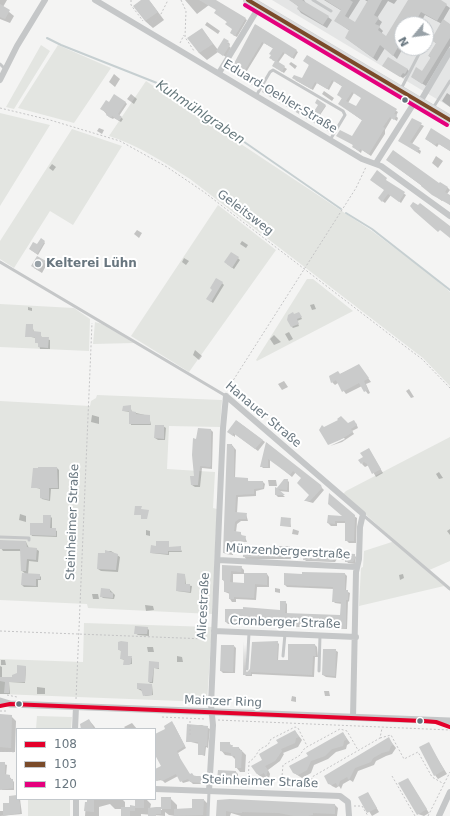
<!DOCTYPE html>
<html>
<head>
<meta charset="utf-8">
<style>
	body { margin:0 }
	#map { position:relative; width:450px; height:816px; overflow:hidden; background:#f4f4f3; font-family:"DejaVu Sans",sans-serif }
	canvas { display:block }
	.legend { position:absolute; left:16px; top:728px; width:140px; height:72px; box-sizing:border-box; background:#fff; border:1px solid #c3c8cc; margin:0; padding:5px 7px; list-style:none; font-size:12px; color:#68767f }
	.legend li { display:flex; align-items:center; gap:8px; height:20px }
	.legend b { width:20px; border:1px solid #c3c8cc }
	.north { position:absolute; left:394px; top:16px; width:40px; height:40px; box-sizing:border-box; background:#fff; border:1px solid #c3c8cc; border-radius:50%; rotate:241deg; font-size:11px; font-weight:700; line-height:16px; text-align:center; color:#68767f }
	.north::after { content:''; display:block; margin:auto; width:14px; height:18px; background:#99a2a8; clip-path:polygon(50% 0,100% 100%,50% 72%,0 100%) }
</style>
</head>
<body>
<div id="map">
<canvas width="450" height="816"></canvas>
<ul class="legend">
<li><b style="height:5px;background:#e4002b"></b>108</li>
<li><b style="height:5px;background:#7a4b2a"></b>103</li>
<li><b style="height:5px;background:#e5007d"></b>120</li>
</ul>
<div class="north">N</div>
</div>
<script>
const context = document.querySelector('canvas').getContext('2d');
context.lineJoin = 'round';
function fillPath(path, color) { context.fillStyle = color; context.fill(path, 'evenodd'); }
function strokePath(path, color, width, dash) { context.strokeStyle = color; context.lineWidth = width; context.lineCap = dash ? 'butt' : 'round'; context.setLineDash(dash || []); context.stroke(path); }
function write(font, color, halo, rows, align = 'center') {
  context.font = font + ' "DejaVu Sans",sans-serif'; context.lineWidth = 4; context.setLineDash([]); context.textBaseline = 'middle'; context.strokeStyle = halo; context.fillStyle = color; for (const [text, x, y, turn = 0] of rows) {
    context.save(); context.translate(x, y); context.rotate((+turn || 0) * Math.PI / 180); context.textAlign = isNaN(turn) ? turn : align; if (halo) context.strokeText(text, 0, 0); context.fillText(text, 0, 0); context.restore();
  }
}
fillPath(new Path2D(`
	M272 0H450V107L400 77ZM402 24H426V48H402Z`), '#e4e5e5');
fillPath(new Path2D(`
	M41 45 50 51 14 109 6 107Z
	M58 45 111 68 74 123 18 108Z
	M146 81 372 231 431 275 450 292V386L423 358 190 179C165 163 138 145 109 136Z
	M0 113 50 125 0 206Z
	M72 129 122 146 73 225 50 211 14 268 0 259V241Z
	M218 205 276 250 189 372 131 336Z
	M307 279H313L353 311 257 361 256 360Z
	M0 304 74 308 90 319 89 351 0 347Z
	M95 322 102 324 134 343 93 344Z
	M97 395 222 400 220 427 169 426 167 469 215 472 213 508 217 509 212 614 88 608 87 604 0 600V401L90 406 91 401 96 398Z
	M450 437V561L427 571 444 586 359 606 361 568 363 567 364 551 395 541 343 494 346 491Z
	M84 623 212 627 207 702 0 694V659L83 662Z
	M37 716 72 717 71 729H36Z
	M28 799H70V816H28Z`), '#e3e5e1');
fillPath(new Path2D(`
	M0 0H7L3 7 14 16 10 23 0 19Z
	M143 0H149L164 20 153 28 145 21Z
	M185 0H214L247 20 237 37 233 35V29L217 10 209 5 197 14Z
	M290 0H304L306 3 328 17 332 20 327 28 301 13 298 9 299 7Z
	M324 0H360L348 19 355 24 368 2 365 0H397L394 4 388 1 377 18 382 22 379 27 383 31 381 34 387 37 409 0H439L450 8 443 20 450 25V46L426 86 412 77 423 72 431 58 429 56 437 44 432 40 442 24 425 15 420 24H402V38L400 42 403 48 397 59 385 48 377 61 346 38 350 31 336 21 342 11Z
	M207 22 220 31 218 34 205 25Z
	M256 25 298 52 294 59 285 53 278 63 287 69 284 73 273 66 276 62 272 60 274 49 264 43 245 74 262 85 259 89 231 71Z
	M202 29 218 50 228 42 230 44 229 46 231 48 226 57 218 52 207 60 199 53 189 38Z
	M308 56 398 112 396 116 398 118 397 121 392 118 385 130V134L371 156 362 150 361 153 353 147 352 137 363 121 339 104 342 98 340 97 343 87 334 81 329 90 317 83 313 90 295 80 302 79 309 68ZM354 93 362 98 356 108 348 103Z
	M291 62 297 66 295 69 289 64Z
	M386 68 407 69 410 72 403 78Z
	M114 74 120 79 115 87 109 82Z
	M324 91 334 98 332 101 322 94Z
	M264 92 313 115 319 105 318 101 326 106 318 118 335 128 332 133Z
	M447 93 450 95V107L442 101Z
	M131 94 137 99 134 104 127 99Z
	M125 102 127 104 119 116 123 119 121 122 114 118 113 119 109 117 102 109 109 103Z
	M412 120 424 126 412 144 421 151 420 154 402 142Z
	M99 128 104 130 102 134 97 131Z
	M426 139 450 141V151L439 144 437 147Z
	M436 156 443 161 438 168 432 163Z
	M390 162 448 188 450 190 447 194 450 196V205L443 200 442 201Z
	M52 164 56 167 53 171 49 168Z
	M389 184 406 195 401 203 391 195 385 203 381 200Z
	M137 230 142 233 139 238 134 234Z
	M242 241 248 245 246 248 240 244Z
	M44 242 45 243 38 255 31 250Z
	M232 253 240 260 234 269 227 264Z
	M184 258 189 261 186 265 182 262Z
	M45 262 47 264 42 273 34 268Z
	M222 283 224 285 213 303 209 300Z
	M314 304 316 309 312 310 310 305Z
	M28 307 32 308V311L28 310Z
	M299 313 302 319 297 321 299 326 293 328 292 327Z
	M32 325 34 332 40 333 42 338 50 340V349H40L39 344 36 342V338L26 336Z
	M289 332 293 339 289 341 285 334Z
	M274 335 281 342 274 345 270 339Z
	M195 350 202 356 199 360 193 355Z
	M359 365 371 382 366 384 370 393 368 394 362 386 346 394 338 383 335 385 332 382 340 374Z
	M284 381 288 387 282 390 278 384Z
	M409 389 414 397 411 398 406 391Z
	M130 406 132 412 149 416 151 425H131L130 412 123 411Z
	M92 415 99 417V424L91 422Z
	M237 421 265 442 258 451 235 434V437L231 434Z
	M356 423 358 428 352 431 354 434 342 442 330 446 345 439 344 438 328 443 324 428Z
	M163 426 166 428 165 440H158L155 438Z
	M211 430 213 432 212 469 202 468 200 487H195L192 485 195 477 197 440Z
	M267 443 322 488 324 490 313 503 306 501 311 495 302 478 296 472 292 477 270 459V468H263L261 466Z
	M232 445 236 450 235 478 247 479 249 482H263L265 484 264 489 256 491V496L238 497 237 513 246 514 248 521H241L237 524 236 532H240L242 536 245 537 247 542 234 541 233 555 226 554 224 553Z
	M369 449 383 473 376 477 369 465 365 467 362 464Z
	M57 468 59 470V489H51L50 501 42 499 41 497V489L32 487Z
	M439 472 443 478 439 479 436 474Z
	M268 480H276L277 486H269Z
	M287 480 289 482V492L279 491 285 497H278L276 495V489Z
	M20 514 26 516V522L19 520Z
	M50 516 52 518V529L57 531V537L32 536 31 534 44 524Z
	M354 516 357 518 356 543H349L346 540V523H337V526H331L328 523 344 517Z
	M290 519 291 527 281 526Z
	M293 529 299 531 298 535 292 534Z
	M450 529V535L447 531Z
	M146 530 150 531V536L146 535Z
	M26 542 29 548 36 549 39 551 38 562 29 561 28 575H39L41 577V580H38V587H24L22 585 26 574 22 571 21 551H3L1 548Z
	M168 542 169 548 180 547 182 552H169V555L151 553 156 547Z
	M289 547 291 549V559H246L244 556 279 552Z
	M106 551H111L120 557 118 572 101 571 98 569Z
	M314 552 316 554 354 555 356 557 355 564 348 563 346 560 337 559 335 562 306 561 304 559Z
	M223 566 241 567 244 570V574H267L269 577V587H257L256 600 236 599V602H232L230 599V594L225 592V583L223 580ZM233 574H245V584L233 583Z
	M345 574 347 576 346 591 350 593 349 602 348 601 347 629 228 624 226 622V610L281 611 285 602 287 604V614L341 616 342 604 335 603 333 601 334 589 287 587 285 585Z
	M403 574 404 578 400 580 399 575Z
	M64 575 70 576V580H64Z
	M185 575 186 585 192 586 191 593 177 591Z
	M275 588 280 589V593L275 592Z
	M110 590 115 595 114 599 103 598 101 596Z
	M92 594H98L99 599H93Z
	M145 605 153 606 154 610 146 611Z
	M147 628 149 630V636L138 635 135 633Z
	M277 642 279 644 278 661H289L315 645 317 647 318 657H315L314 677 252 674V676H246L244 674 245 644 246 672 247 673Z
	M128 643V657L132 658V664L125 665V660L121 659 122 651 119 650Z
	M234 646 236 648 235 673H223L221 671Z
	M147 647H153L154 652H148Z
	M335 650 338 652 336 678 326 677 323 675Z
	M177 656 182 657 183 662H177Z
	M1 660H5L6 665H1Z
	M150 662 159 663V669L154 668 153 683H150L152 685 153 695 145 696 144 692 138 689 151 684 149 682Z
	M0 666 2 667V678H13L26 667 25 683 9 682 10 694H0Z
	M37 687 45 688V694H37Z
	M324 691H329L330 696H325Z
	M292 696 296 697V702L291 701Z
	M0 715 11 716 16 721 15 752H0Z
	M89 720 94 726 96 729H83Z
	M132 723 137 729H126L124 727Z
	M174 725 186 748 178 753 181 761 190 775 203 777 205 779V784H193L190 781 183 783 178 776 165 783 162 780 155 781V770L162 766 155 753V743Z
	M188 725H202L210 729 208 748 206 747 205 756 199 754V744L187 741Z
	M295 731 302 740 298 747 283 753 284 754 280 761 268 770 270 774 269 779 267 776 264 778 260 776 256 773 263 760 279 744Z
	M343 733 350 743 347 745 346 749 336 752 328 759 314 765 311 773 302 778 294 773 309 756Z
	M389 739 396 748 392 754 386 756 376 761 374 765 358 771 353 782 350 780 343 784 341 789 339 786 336 788 332 786 329 783Z
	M229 743 234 748H239L246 755 245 772H240L236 767V760L232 756 225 755 221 750Z
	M428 743 447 774 438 779 435 775Z
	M0 763 7 765 6 776H9L14 782V790H2L0 788Z
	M219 771 236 772 238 774V783L221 782 218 780Z
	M408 779 429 813 424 816 418 814Z
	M368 793 379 812 372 816 360 797Z
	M162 798H170L177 805V810L193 809 204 800 209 805 208 816H175L169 815 165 812V816L141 814V816H122V809H115L110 804 99 807V816H85L86 803H88V799H122L125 802V808L136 807V799H146L151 804 150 809 162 810Z
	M17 799H20L22 814 0 816V811H4Z
	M218 801 335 805 338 808 337 816H241L231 813 230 816H217Z`), '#0003');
strokePath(new Path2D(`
	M47 38 61 45 162 85 341 209
	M346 213 372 229 450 290`), '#c6cfd1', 2);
fillPath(new Path2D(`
	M141 0H149L158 12 145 21 133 6Z
	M199 0H216L246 18 235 36 230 33 232 29 225 24 227 22 214 13 216 10Z
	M289 0H302L329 16 323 25 297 9 298 6Z
	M325 0H350L353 2 345 16 355 22 368 0H382L374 15 379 18 375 24 380 26 378 30 386 36 408 0H441L447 4 437 21 421 12 414 24H402V28L396 38 401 42 393 56 380 45 373 58 345 38 349 30 334 21 341 10Z
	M0 4 10 10 5 19 0 17Z
	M443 19 450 24V38L422 84 411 77 416 67 422 71 431 57 428 56 436 43 431 40Z
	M255 24 297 50 292 58 283 52 277 61 285 66 282 72 272 66 275 61 269 58 271 55 269 54 273 48 262 42 244 72 261 82 257 88 230 71Z
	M202 28 213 44 199 53 187 38Z
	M224 38 229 41 227 43 230 45 223 56 216 51Z
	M307 55 397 109 394 114 397 115 394 120 390 117 383 127 385 128 383 131 369 154 360 149 359 151 352 147 353 145 336 136 340 130 352 136 362 120 338 104 342 98 337 95 342 86 332 80 327 89 315 82 311 89 292 78 294 75 302 78 309 65 303 61ZM352 92 361 98 356 106 346 101Z
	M388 57 408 69 405 74 403 73 400 77 382 66Z
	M266 85 313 113 318 105 315 103 317 99 326 105 318 116 335 126 331 133 262 92Z
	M114 94 126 102 118 114 122 117 119 121 112 116 111 118 106 115 107 113 100 109 106 100 109 102Z
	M412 118 422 123 410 142 420 148 417 152 398 141Z
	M431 128 450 140V151L437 143 435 145 425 139Z
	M393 150 439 183 440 182 448 187 445 192 450 195V205L432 195 421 186V185L386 160Z
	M377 170 387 178 386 180 405 192 399 202 388 194 382 202 378 198 384 190 370 180Z
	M413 202 418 205 420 203 450 226V238L440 230 438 232 414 211 410 206Z
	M41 238 45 241 37 254 29 249 33 242 37 244Z
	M231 252 239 257 232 268 224 262Z
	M37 256 46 261 39 271 31 266Z
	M216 278 223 282 211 302 206 299 212 290 210 288Z
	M293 312 294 314 299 312 302 317 297 319 299 324 291 327 287 320 288 315Z
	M26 324H33V331L41 332V337H49L48 348 38 347V343H35V337H25Z
	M359 364 369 378 364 381 368 390 364 392 359 383 342 392 336 380 331 383 329 376 338 371 340 374Z
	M131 405V411L136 412V414L150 415V424H129V411H122L123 406Z
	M341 416 348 423 354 420 357 425 351 429 353 432 340 440 328 445 319 430 322 425 324 427 338 420 337 419Z
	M236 420 263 440 255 449 233 433V436L227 432Z
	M155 425H164V439L154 438Z
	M198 428 211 429V465L210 467 200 466 198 485H191L190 476H194L192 455 193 438 196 439Z
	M266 442 321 485 322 488 310 501H304L309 495 297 483 301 478 293 471 290 475 268 459V467H260Z
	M227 444H232V447H234V477L248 478V481H263V488L254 489V494L236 495 235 512 247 513 246 519H239L235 522 234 531 241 532V535L246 536 245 541 232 540V553H223Z
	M369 448 381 469 372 474 367 464 364 462 361 464 358 460 363 457 360 453Z
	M38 467H57L58 488H49V500L40 498V488H31L33 468H38Z
	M284 479H288L287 490 278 489 285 495H275V487L277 488Z
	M329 493 355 515 354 541H345V521H335V524L327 523 328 515 342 516 328 504Z
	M135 506H142L141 509 149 510 147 519H141V515H134Z
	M43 515H51L50 528H56V536L30 535V523H43Z
	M281 517 291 518 290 526H280Z
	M0 540 26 541 27 547 37 548 36 560 27 559 26 571H21L20 549H0Z
	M156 541H169V547L181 546V551H168V554L150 553 151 545 156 546Z
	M279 546H290L289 557H243V550L278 551Z
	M105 550 118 554 116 570 97 569 98 553H105Z
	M304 550 314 551V554H326V552L355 554V558L353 562H345V558H335L332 561 303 560Z
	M222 565 242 566 241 572 231 571 230 582 244 583V573H267V585L255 584 254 598 234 597V599H229V592H224V580H222Z
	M302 572 345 573V590H348V600H346V628L225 622V609H243V607L280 610V601H286L285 613 340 615 341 602H332L333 587 284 585V573L302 574Z
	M22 573 40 574V579H36V586L21 585Z
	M177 573 185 574V584H190V592L176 591Z
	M101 588 110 589V592L113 593V598L100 597Z
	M135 626 148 627 147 634H134Z
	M121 641 128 642V656H132L131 663 129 665H123L124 659H120L121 650H118V642Z
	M244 641V669L247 672 250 669 252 642 278 641 277 660H288V644H315L316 656H313L312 675 251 672V675H243Z
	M221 645H234L233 672 220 671Z
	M323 649H336L335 676 322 675Z
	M149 661 159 662V668H154L152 682H148Z
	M17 665 26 666 25 682H9V693H4L5 682 0 681V677H12V675L17 673Z
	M137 683 152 684V695L143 696 141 689H137Z
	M0 714 12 715 11 748 0 747Z
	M89 719 94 729H81L80 724Z
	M172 721 185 746 177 751 180 758 190 774 192 773 194 776H203V783L190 782 188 779 180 782 176 774 162 781 160 779 157 781 155 778V769L161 766 155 755V734L165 729 164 726Z
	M187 724 208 726 207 746H205L204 755H198V742H186Z
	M295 730 299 737 296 738 295 743 281 749 282 751 275 761 265 766 268 770 266 777 264 773 260 775 256 773 251 766 262 760 259 754 278 743 276 740Z
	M343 732 347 739 344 741 343 746 332 749 325 756 311 761 307 770 298 775 293 773 289 766 308 756 306 753Z
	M389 737 393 745 391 746 389 751 382 753 373 758 371 762 355 768 349 780 347 777 340 781 338 787 336 783 332 785 328 784 324 776Z
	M220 742H230V745H233L232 747H239V750H242L241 768H235V756H231V753L220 751Z
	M429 742 444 770 434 776 419 747Z
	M0 762H5V774L10 775V779H13V788L0 790Z
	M218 770 236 771V781L217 780Z
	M408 778 427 809 417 815 398 783Z
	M368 792 377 808 367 813 358 797Z
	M17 795 20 804V813L3 816V803H9V796Z
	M161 797H171V809H161Z
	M87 799H94V812L84 811 85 802H87Z
	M135 799H144V808H135V811H130V816H121V807H130V805L135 806Z
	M192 799H204L203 815 174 816V809L192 808Z
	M230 799 335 804V814L313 813V815L307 816H294L279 813 242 812V813H237L226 811V816H216L217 800Z
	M156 807H161V814H156V816H148V808Z`), '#cacbcb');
const primary = new Path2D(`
	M248 0 450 120`);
strokePath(primary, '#cfd0d0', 10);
strokePath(new Path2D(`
	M131 0V5L143 21
	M181 0 186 11 185 37 194 51
	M149 25 161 14 168 0
	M180 43 184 35
	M0 108 50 120 120 141 167 167 204 192 402 344 422 359 450 388
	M227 390 356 188 366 167
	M0 631 207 639
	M7 695 17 697
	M76 699 92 323
	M0 711H7
	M162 717 205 719
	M218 720 450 730
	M190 735V720
	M380 738 391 735 404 759 418 752 432 777 444 784
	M0 751 17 752
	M392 776 415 816
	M248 787 249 762 254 758 260 749 268 745 271 739 295 727 298 728 307 746
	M281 787 283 765 299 756 305 748 340 729 347 731 358 750
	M311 788 312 777 380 738 382 728
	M354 806H362L368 816
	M428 816 450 772`), '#c4c4c5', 1, [2, 2]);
strokePath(new Path2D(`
	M313 0 331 11
	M426 41 431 32
	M0 64 5 69
	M401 89 422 48
	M256 96 270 72 273 70 343 111 345 115 330 140
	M433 108 450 81
	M0 262 226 396
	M363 515 450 589
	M0 537 29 538V540
	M283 656 285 634
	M247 669 249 633
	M319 671 320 635
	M208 816 209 791`), '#c5c7c8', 3);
strokePath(new Path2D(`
	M95 0 362 159 381 166 450 216
	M219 73 259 7
	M0 80 17 46 45 0
	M420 102 450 51
	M376 163 416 100
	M226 396 363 514 360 527 359 559 356 572 353 718
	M218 560 356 567
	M214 631 356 637
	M75 729 76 707
	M155 789 340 796 348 802 349 816
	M209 791 213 725 211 705 223 428 226 396
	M76 816V799
	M439 816 450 792`), '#c5c7c8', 6);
strokePath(new Path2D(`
	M0 701 10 704 450 721`), '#c5c7c8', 7);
strokePath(primary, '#dbdcdd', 9);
strokePath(new Path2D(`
	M0 706 10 704 424 721 436 722 450 727`), '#e4002b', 4);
strokePath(new Path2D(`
	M248 0 450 120`), '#7a4b2a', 4);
strokePath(new Path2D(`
	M245 5 447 125`), '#e5007d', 4);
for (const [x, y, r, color] of [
	[405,100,3.5,"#68767f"],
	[38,264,4,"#99a2a8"],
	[19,704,3.5,"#68767f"],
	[420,721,3.5,"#68767f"]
]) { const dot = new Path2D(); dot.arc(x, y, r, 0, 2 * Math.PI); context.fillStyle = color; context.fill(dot); strokePath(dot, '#fff', 1.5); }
write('12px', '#68767f', '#fff', [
	["Eduard-Oehler-Straße",280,97,31],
	["Geleitsweg",245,213,37],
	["Hanauer Straße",263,415,40],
	["Steinheimer Straße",73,522,-88],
	["Münzenbergerstraße",288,552,3],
	["Alicestraße",204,606,-87],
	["Cronberger Straße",285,623,2],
	["Mainzer Ring",223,702,2],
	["Steinheimer Straße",260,782,2]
]);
write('bold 12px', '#68767f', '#fff', [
	["Kelterei Lühn",46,264]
], 'left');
write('italic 13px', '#64777b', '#fff', [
	["Kuhmühlgraben",200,113,34]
]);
</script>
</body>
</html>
